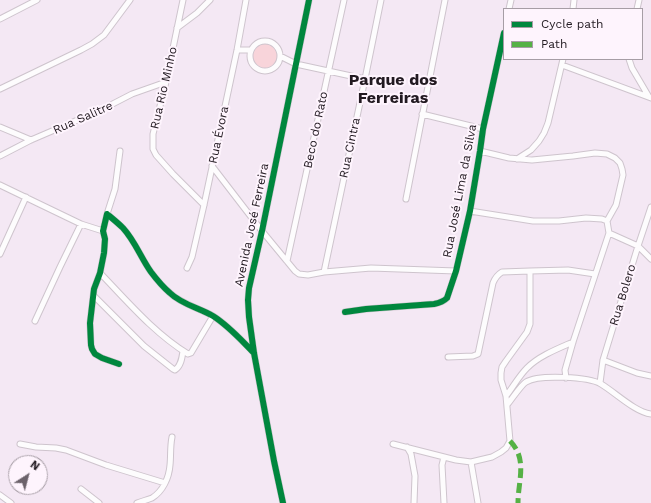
<!DOCTYPE html>
<html>
<head>
<meta charset="utf-8">
<style>
	body { margin:0 }
	#map { position:relative; width:651px; height:503px; overflow:hidden; background:#f4e8f4; font-family:"Work Sans",sans-serif }
	canvas { display:block }
	.legend { position:absolute; left:503px; top:8px; width:140px; height:52px; box-sizing:border-box; background:#fef4fd; border:1px solid #a69da5; margin:0; padding:5px 7px; list-style:none; font-size:12px; color:#221a21 }
	.legend li { display:flex; align-items:center; gap:8px; height:20px }
	.legend b { width:20px; border:1px solid #a69da5 }
	.north { position:absolute; left:8px; top:455px; width:40px; height:40px; box-sizing:border-box; background:#fef4fd; border:1px solid #a69da5; border-radius:50%; rotate:36deg; font-size:11px; font-weight:700; line-height:16px; text-align:center; color:#221a21 }
	.north::after { content:''; display:block; margin:auto; width:14px; height:18px; background:#6c626b; clip-path:polygon(50% 0,100% 100%,50% 72%,0 100%) }
</style>
</head>
<body>
<div id="map">
<canvas width="651" height="503"></canvas>
<ul class="legend">
<li><b style="height:5px;background:#00873e"></b>Cycle path</li>
<li><b style="height:5px;background:#55b145"></b>Path</li>
</ul>
<div class="north">N</div>
</div>
<script>
const context = document.querySelector('canvas').getContext('2d');
context.lineJoin = 'round';
function fillPath(path, color) { context.fillStyle = color; context.fill(path, 'evenodd'); }
function strokePath(path, color, width, dash) { context.strokeStyle = color; context.lineWidth = width; context.lineCap = dash ? 'butt' : 'round'; context.setLineDash(dash || []); context.stroke(path); }
function write(font, color, halo, rows, align = 'center') {
  context.font = font + ' "Work Sans",sans-serif'; context.lineWidth = 4; context.setLineDash([]); context.textBaseline = 'middle'; context.strokeStyle = halo; context.fillStyle = color; for (const [text, x, y, turn = 0] of rows) {
    context.save(); context.translate(x, y); context.rotate((+turn || 0) * Math.PI / 180); context.textAlign = isNaN(turn) ? turn : align; if (halo) context.strokeText(text, 0, 0); context.fillText(text, 0, 0); context.restore();
  }
}
fillPath(new Path2D(`
	M252 56a13 13 0 1 1 26 0a13 13 0 1 1-26 0Z`), '#f8d4da');
const minor = new Path2D(`
	M183 0 166 82 153 134V149L156 155 173 174 204 205
	M509 9 511 0
	M573 9 574 0
	M637 9 639 0
	M0 19 37 0
	M177 28 197 13 210 0
	M250 56a15 15 0 1 1 30 0a15 15 0 1 1-30 0Z
	M237 50H251
	M280 56 296 64 365 79
	M629 59 632 68 649 97
	M562 65 651 98
	M0 89 81 50 92 44 104 35 130 0
	M422 114 483 129
	M0 127 31 140
	M480 151 509 158 532 160 573 156 595 153 607 154 615 158 620 163 622 169 623 175 616 205 607 221
	M0 156 31 140 101 110 132 94 166 82
	M517 159 531 150 539 141 544 133 548 123 563 59
	M212 166 262 231 295 271 299 274 308 275 324 272 371 268 456 271
	M0 185 81 224 103 231
	M406 199 445 0
	M470 211 533 221H559L586 218 602 219 607 221 609 233 638 246 651 259
	M107 214 115 189 120 151
	M0 254 26 197
	M287 261 344 0
	M187 268 192 257 204 205 237 50 246 0
	M324 272 365 79 381 0
	M100 273C128 302 154 333 188 354L191 353 213 316
	M94 296 144 346 173 369 175 370C181 366 182 358 183 351
	M345 312 366 309 434 304C439 303 443 302 447 298L456 271 470 211 480 151 483 129 504 33
	M35 321 60 267 81 224
	M448 357 473 356 478 354 493 283C495 278 497 275 502 272L530 271
	M603 360 637 373 651 376
	M119 364 102 358 95 354 92 349 91 345 90 323 94 289 100 273 104 253 105 239 103 231 107 214C113 219 118 223 123 228 135 241 141 258 151 272 157 280 163 287 170 293 181 304 199 308 213 316 229 326 241 340 254 353
	M566 378 565 370 573 342 609 233
	M600 383 603 360 638 246 651 207
	M506 396C513 387 519 376 527 368 539 356 557 349 573 342
	M507 405C512 399 521 385 526 382 539 374 589 377 601 384 616 393 635 412 651 414
	M20 444 36 447 56 448 66 450 106 465 165 483
	M393 444 456 460 471 462 492 457 501 452 506 448 510 441 506 396 501 380V373L502 367 506 361 527 332 530 324V271L568 270 595 274
	M407 447 411 454 415 476 414 503
	M471 462 478 503
	M81 489 99 503
	M0 495 11 503
	M137 503C142 501 147 500 152 498 163 491 169 478 170 465 171 456 170 447 172 437
	M283 503 274 461 254 353 249 317 248 300 249 288 262 231 309 0
	M444 503 442 465 444 457`);
strokePath(minor, '#cec4cd', 7);
strokePath(minor, '#fdfcfd', 5);
strokePath(new Path2D(`
	M510 441C528 459 518 481 518 503`), '#55b145', 5, [10, 5]);
strokePath(new Path2D(`
	M345 312 366 309 434 304C439 303 443 302 447 298L456 271 470 211 480 151 483 129 504 33
	M119 364 102 358 95 354 92 349 91 345 90 323 94 289 100 273 104 253 105 239 103 231 107 214C113 219 118 223 123 228 135 241 141 258 151 272 157 280 163 287 170 293 181 304 199 308 213 316 229 326 241 340 254 353
	M283 503 274 461 254 353 249 317 248 300 249 288 262 231 309 0`), '#00873e', 6);
write('12px', '#221a21', '#fef4fd', [
	["Rua Rio Minho",164,88,-77],
	["Rua Salitre",83,118,-24],
	["Beco do Rato",316,130,-78],
	["Rua Évora",219,135,-78],
	["Rua Cintra",350,148,-78],
	["Rua José Lima da Silva",460,191,-79],
	["Avenida José Ferreira",252,225,-78],
	["Rua Bolero",623,295,-73]
]);
write('bold 16px', '#221a21', '#fef4fd', [
	["Parque dos",393,80],
	["Ferreiras",393,98]
]);
</script>
</body>
</html>
